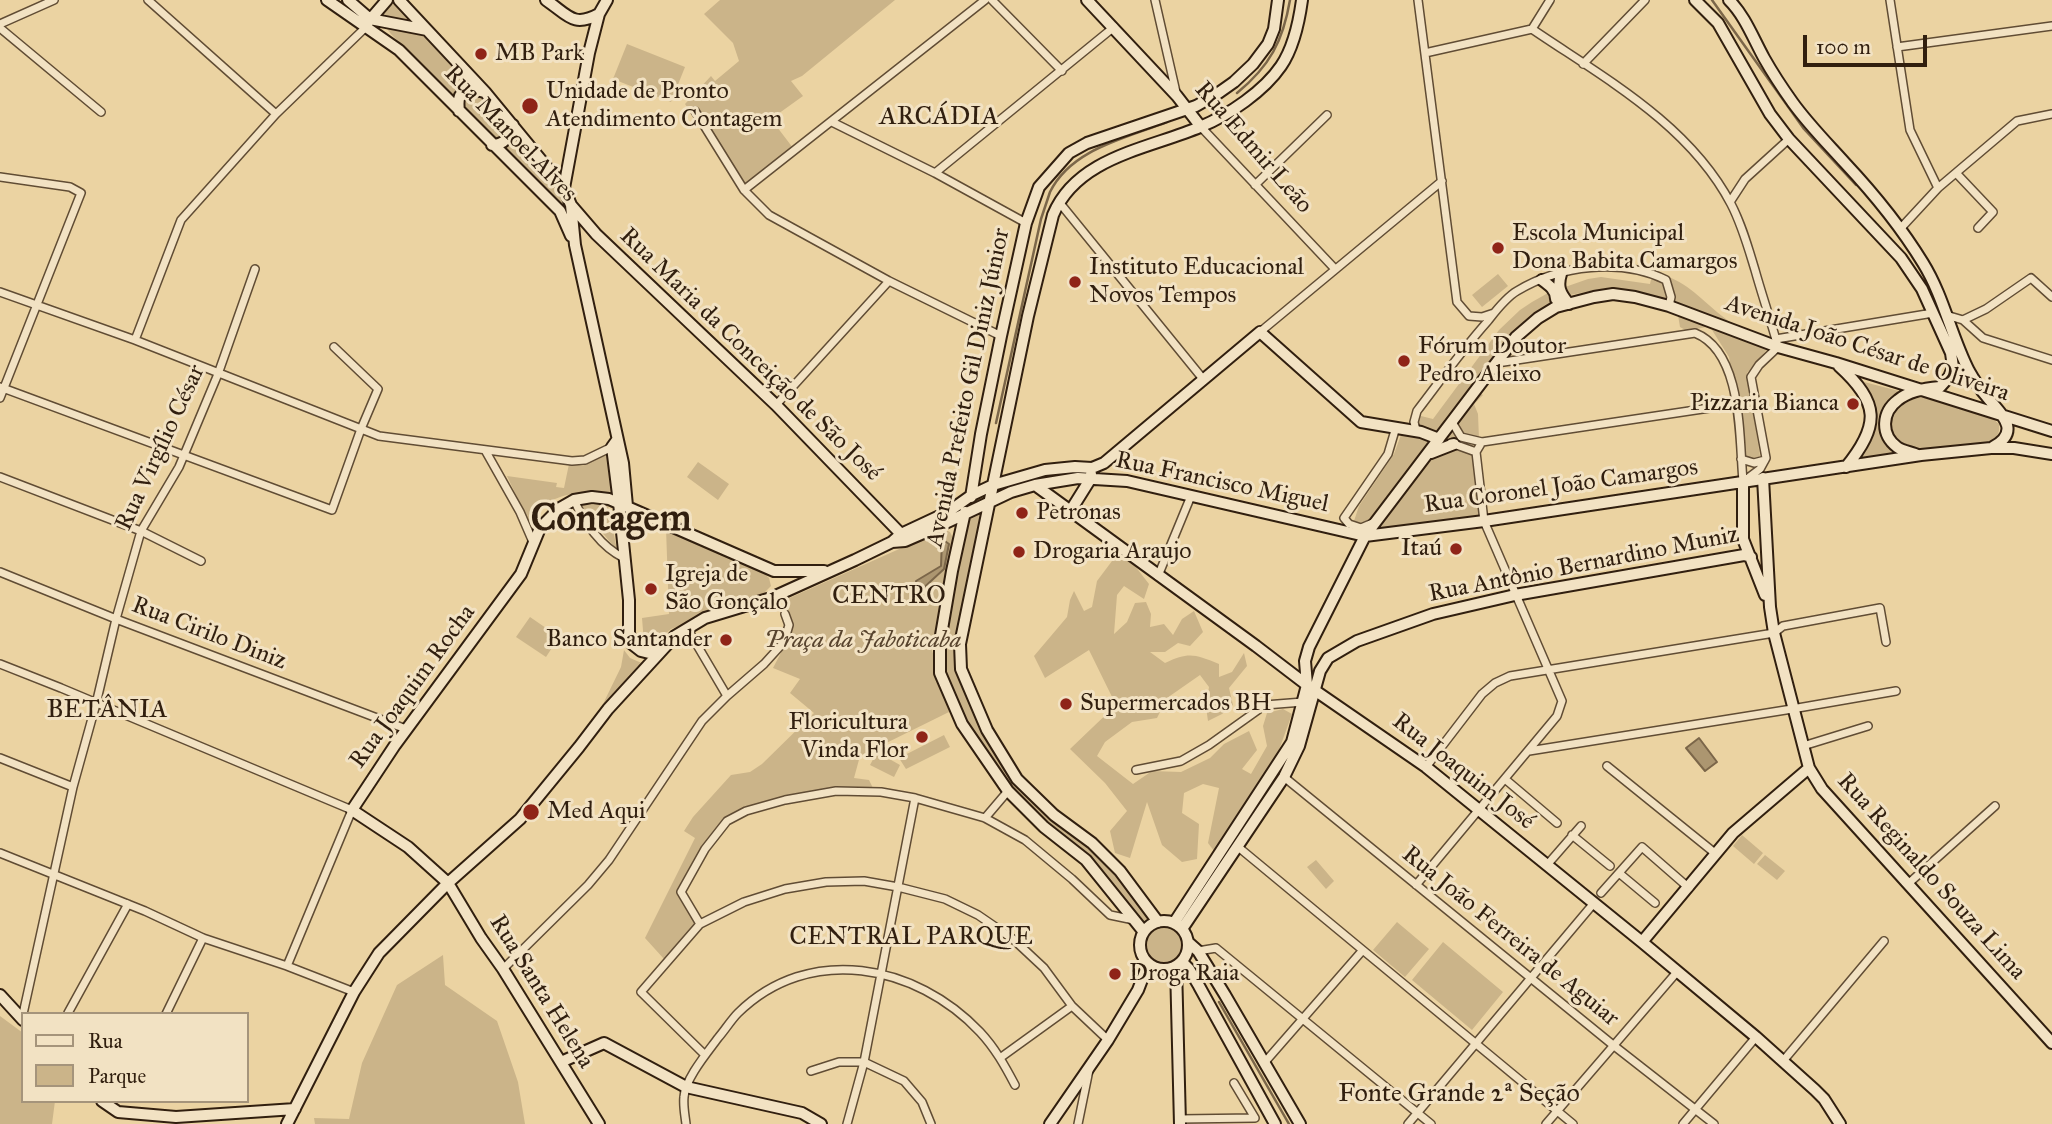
<!DOCTYPE html>
<html>
<head>
<meta charset="utf-8">
<style>
	body { margin:0 }
	#map { position:relative; width:2052px; height:1124px; overflow:hidden; background:#ebd3a2; font-family:"IM FELL Great Primer",serif }
	canvas { display:block }
	.legend { position:absolute; left:21px; top:1012px; width:228px; height:91px; box-sizing:border-box; background:#f2e2c3; border:2px solid #a5947b; margin:0; padding:9px 12px; list-style:none; font-size:21px; color:#311f0f }
	.legend li { display:flex; align-items:center; gap:14px; height:35px }
	.legend b { width:35px; border:2px solid #a5947b }
	.scale { position:absolute; left:1803px; top:35px; width:124px; height:32px; box-sizing:border-box; border:4px solid #311f0f; border-top:0; padding-left:9px; font-size:21px; line-height:24px; white-space:nowrap; color:#311f0f; -webkit-text-stroke:5px #f2e2c3; paint-order:stroke }
</style>
</head>
<body>
<div id="map">
<canvas width="2052" height="1124"></canvas>
<ul class="legend">
<li><b style="height:9px;background:#f2e2c3"></b>Rua</li>
<li><b style="height:19px;background:#cbb489"></b>Parque</li>
</ul>
<div class="scale">100 m</div>
</div>
<script>
const context = document.querySelector('canvas').getContext('2d');
context.lineJoin = 'round';
function fillPath(path, color) { context.fillStyle = color; context.fill(path, 'evenodd'); }
function strokePath(path, color, width, dash) { context.strokeStyle = color; context.lineWidth = width; context.lineCap = dash ? 'butt' : 'round'; context.setLineDash(dash || []); context.stroke(path); }
function write(font, color, halo, rows, align = 'center') {
  context.font = font + ' "IM FELL Great Primer",serif'; context.lineWidth = 6; context.setLineDash([]); context.textBaseline = 'middle'; context.strokeStyle = halo; context.fillStyle = color; for (const [text, x, y, turn = 0] of rows) {
    context.save(); context.translate(x, y); context.rotate((+turn || 0) * Math.PI / 180); context.textAlign = isNaN(turn) ? turn : align; if (halo) context.strokeText(text, 0, 0); context.fillText(text, 0, 0); context.restore();
  }
}
fillPath(new Path2D(`
	M720 0H895L802 76 791 81 803 96 771 119 793 148 746 185 696 106 689 110 685 104 711 76 715 81 739 61 733 43 704 14Z
	M396 4 538 159 559 186 569 214 391 34 377 16 391 5Z
	M627 44 685 67 671 102 613 79Z
	M1653 271C1688 282 1696 295 1722 316 1737 328 1753 338 1768 348L1747 373 1760 456 1753 460 1746 459 1729 357 1712 330 1706 327 1687 331 1680 327 1676 303 1612 287 1570 295 1511 335 1444 420 1452 427 1478 392 1483 395 1474 404 1478 414 1482 516 1389 532 1354 521 1359 506 1394 454 1402 432 1421 416 1433 419 1499 330 1520 310 1532 302 1548 293 1588 279 1601 277 1650 284Z
	M1498 274 1508 286 1482 307 1472 295Z
	M1864 382 1899 391 1885 404 1877 420 1881 438 1893 454 1857 461 1875 420 1871 395Z
	M1923 397 1993 419 1999 424C2000 434 1997 438 1989 443L1922 450 1900 442 1891 432C1891 409 1901 401 1923 397Z
	M610 453 613 493C592 492 557 490 542 509 541 510 538 519 538 520L528 521 507 476 557 483 556 487 564 488 569 464 583 466Z
	M698 462 729 484 718 500 687 477Z
	M583 505H608L617 550 582 509Z
	M982 512 954 649 957 665 986 738 1051 819 1092 850 1118 874 1141 906 1149 920 1141 927 996 769 964 715 945 672 944 637 969 520Z
	M666 528 762 571 769 578 771 586 762 595 671 629 649 648 644 643 642 618 669 614Z
	M944 529 950 532 954 540 932 650 949 712 860 756 854 778 869 780 874 790 839 789 785 796 726 818 702 848 681 889 697 925 664 959 645 938 695 838 684 831 693 817 731 775 750 772 762 764 814 713 790 693 800 679 773 668C789 639 791 633 785 600Z
	M1115 557H1128L1149 584 1144 599 1124 586 1117 595 1114 634 1127 622 1135 603 1146 602 1151 614 1150 627 1164 624 1173 635 1182 619 1194 611 1203 632 1190 646 1178 643 1165 652H1150L1165 663C1189 652 1194 654 1219 664V677L1232 672 1244 653 1247 666 1229 688 1233 705 1222 714 1208 721 1206 707 1209 687 1200 675 1167 698 1157 718 1132 722 1105 742 1097 756 1133 784 1152 771 1181 772 1210 758 1224 744 1249 731 1257 750 1242 769 1251 774 1267 746 1263 726 1267 713 1283 709 1292 714 1275 761 1214 851 1208 843 1219 788 1203 784 1184 793 1182 813 1199 824 1197 859 1182 862 1162 845 1147 802 1130 858 1115 853 1110 831 1127 811 1105 783 1070 749 1116 705 1089 650 1045 678 1034 656 1067 617 1070 600 1074 591 1084 611 1092 607 1097 581Z
	M530 617 559 637 546 657 516 637Z
	M624 650 630 658 644 664 603 704 621 667Z
	M944 735 950 747 906 769 899 758Z
	M877 752 900 765 894 777 870 765Z
	M1742 835 1763 853 1754 864 1733 846Z
	M1765 855 1785 871 1777 880 1757 864Z
	M1316 860 1334 881 1326 889 1307 867Z
	M1397 922 1429 949 1405 977 1373 950Z
	M1146 945a18 18 0 1 1 36 0a18 18 0 1 1-36 0Z
	M1443 942 1503 992 1472 1030 1412 980Z
	M443 955 445 985 497 1021 518 1082 525 1124H315L314 1118 349 1119 362 1063 397 985Z
	M0 1016 23 1033V1101H55L52 1124H0Z`), '#cbb489');
const water = new Path2D(`
	M942 539 949 544 944 569 918 593 916 581 941 566Z
	M1699 738 1717 762 1705 771 1686 748Z`);
fillPath(water, '#ac9670');
strokePath(water, '#7b6649', 2);
strokePath(new Path2D(`
	M1712 0 1804 129 1856 185
	M1237 93C1270 66 1283 41 1290 0
	M996 423 1041 219C1044 210 1047 201 1050 192 1071 149 1126 138 1167 122
	M1219 1002 1289 1124`), '#7b6649', 2.5);
const street = new Path2D(`
	M148 0 276 114
	M992 0 1062 71
	M1155 0 1176 92
	M1418 0 1457 302 1469 316 1482 317 1494 313
	M1890 0 1910 130 1938 188
	M0 24 54 0
	M0 28 101 112
	M1532 29 1550 0
	M1897 47 2052 26
	M1425 53 1532 29C1604 78 1689 124 1731 204 1742 225 1748 247 1755 270 1762 295 1771 321 1778 347L1759 365 1751 377 1766 458 1760 469 1744 481
	M1583 64 1645 0
	M695 111 744 190 769 215 889 281 1001 336
	M832 122 935 173 1026 223
	M1201 127 1335 269
	M935 173 1114 27
	M1957 174 1993 212 1978 228
	M0 177 70 187 81 193 0 398
	M1255 185 1327 115
	M744 190 985 0
	M1059 202 1203 379
	M1730 202 1745 179 1789 139
	M1900 229 1938 188 2017 121 2052 114
	M0 292 135 340 379 436 572 461 585 460 612 447
	M1946 315 1963 320 1983 338 2052 360
	M1963 320 1986 309 2031 278 2052 297
	M1260 332 1442 181
	M1776 339 1933 313
	M135 340 181 220 276 114 366 27
	M1497 363 1695 333C1743 352 1739 438 1743 481
	M0 387 332 510 361 429 378 389 334 347
	M776 405 889 281
	M1452 422 1461 437 1482 442
	M1416 430 1414 422 1417 411C1440 381 1462 350 1487 322 1495 312 1505 298 1517 291 1560 265 1621 258 1666 280L1671 297 1669 306
	M1451 443 1476 452
	M485 450 520 512 533 542
	M1476 452 1482 442 1736 404
	M1741 459 1754 463 1765 460
	M0 477 141 531 201 561
	M574 500C584 522 601 547 624 558
	M1375 522 1361 528 1349 524 1344 518 1388 454 1396 427
	M0 572 116 619 406 729
	M1158 576 1191 496
	M687 628 727 696
	M0 664 61 688 352 810 287 966
	M1803 746 1868 726
	M1529 751 1792 709 1896 691
	M0 758 73 787
	M1607 766 1716 854
	M1426 767 1482 694 1495 683 1510 676 1774 633 1783 626 1880 608 1886 642
	M1136 770 1181 761 1209 745 1265 705 1303 702
	M1284 777 1613 1045 1714 1124
	M1505 779 1557 823
	M985 818 1008 791
	M1572 835 1610 866
	M1237 846 1573 1124
	M0 853 145 911 203 938 287 966 354 992
	M1547 865 1581 826
	M1619 873 1655 903
	M1909 883 1995 806
	M1416 885 1557 716 1562 701 1484 521 1476 452
	M1601 893 1642 847 1689 888
	M700 924 681 892 705 849 727 821 746 811 785 800 836 791 881 792 915 798 985 818 1025 840 1072 879 1110 915 1134 920
	M1198 951 1216 948 1431 1124
	M503 969 588 885 609 860 702 721 727 696 764 664 784 642 789 625 785 614
	M68 1013 128 904
	M23 1014 73 787 96 704 116 619 141 531 179 467 218 374 255 269
	M166 1014 203 938
	M705 1055 641 992 700 924 744 902 785 889 826 882 864 881 898 887 945 899 978 915 1013 939 1044 968 1072 1006 1108 1040
	M1000 1058 1072 1006
	M1783 1061 1884 941
	M1265 1062 1362 951
	M811 1071 839 1062H864L904 1081 922 1102 931 1124
	M1180 1119 1255 1118 1234 1083
	M686 1124C685 1115 683 1106 684 1097 685 1079 707 1053 718 1038 725 1030 731 1020 738 1013 809 943 916 964 980 1032 995 1048 1005 1066 1015 1085
	M847 1124 864 1062 915 798
	M1078 1124 1089 1070
	M1408 1124 1594 903
	M1546 1124 1677 972
	M1683 1124 1756 1037`);
const secondary = new Path2D(`
	M327 0 399 50 560 211 571 236
	M348 0 370 19 427 30
	M399 0 485 92 564 188 571 205 575 245 623 463 627 506
	M546 0C568 15 573 28 599 14
	M1087 0 1177 96 1201 127
	M1695 0 1718 23 1770 114 1789 139 1901 258 1922 289 1951 353 1953 367 1949 377 1940 387C1927 388 1909 391 1898 400 1882 412 1880 434 1897 447 1902 451 1912 452 1918 455
	M1729 0C1745 16 1753 38 1764 58 1773 74 1783 89 1793 103 1809 125 1827 143 1845 163 1874 194 1901 227 1923 263 1944 297 1951 336 1969 371 1974 380 1980 389 1987 397 2001 414 2022 431 1993 447
	M368 22 387 0
	M459 111C456 88 467 88 485 92
	M492 145C504 145 511 136 513 125
	M564 188 589 53 599 14 607 0
	M571 205 596 234 776 405 901 534
	M1561 274C1557 287 1560 293 1569 304
	M1542 280C1549 285 1556 290 1556 299
	M1839 366C1880 403 1880 425 1846 467
	M617 440 612 447 619 503 629 600V633L632 644 641 651 649 653 659 652
	M1431 453 1454 444
	M1763 478 1770 607 1774 633 1809 768 1822 789 2052 1043
	M1743 481V539L1765 595
	M1035 485 1256 646 1307 685 1426 767 1642 942 1756 1037 1815 1090 1824 1099 1840 1124
	M971 497 981 434 1001 336 1026 223 1039 187 1069 153 1087 143 1196 106 1217 94 1234 82 1253 64 1268 44 1274 29 1278 0
	M1071 510 1091 478V474
	M965 512 952 571 940 641V673L962 724 1008 791 1044 827 1086 860 1144 932
	M892 542 905 541 935 528 1011 492 1035 485 1078 478 1127 481 1365 536 1484 521 1921 455 1991 448H2014L2052 454
	M1140 945a24 24 0 1 1 48 0a24 24 0 1 1-48 0Z
	M1158 922 1120 871 1092 843 1054 815 1017 779 987 730 961 669 960 644 1028 316 1053 215C1077 157 1148 149 1200 127 1229 115 1264 91 1281 66 1294 47 1299 22 1302 0
	M1174 923 1292 742 1307 685 1305 661 1309 647 1365 536 1516 337 1538 318 1556 307 1594 297 1613 294 1635 297 1669 306 1778 347 1836 363 2052 431
	M1182 929 1284 777 1299 746 1320 671 1328 658 1357 641 1433 614 1515 595 1744 555 1751 557
	M1642 942 1733 833 1809 768
	M1189 943 1198 951 1225 995 1300 1124
	M1182 962 1189 969 1199 986 1275 1124
	M1176 966 1180 1124
	M0 995 23 1020
	M561 1062 604 1043 686 1087 802 1113 821 1124
	M102 1101 118 1112 176 1117 295 1109
	M287 1124 354 992 379 953 448 883 520 819 579 747 608 709 675 636 705 618 771 598 855 560 892 542 901 534 948 512 972 495 993 485 1045 470 1075 467 1092 468 1104 463 1260 332 1361 422 1421 432 1439 439
	M599 1124 503 969 481 938 448 883 408 847 352 810 395 745 521 574 540 528 560 508 574 500 592 497 609 499 774 571H824
	M1050 1124 1108 1040 1138 990 1148 964`);
strokePath(street, '#604c34', 10);
strokePath(secondary, '#311f0f', 14);
strokePath(street, '#f2e2c3', 7);
strokePath(secondary, '#f2e2c3', 10);
for (const [x, y, r, color] of [
	[481,54,7,"#8f2418"],
	[530,106,9,"#8f2418"],
	[1498,248,7,"#8f2418"],
	[1075,282,7,"#8f2418"],
	[1404,361,7,"#8f2418"],
	[1853,404,7,"#8f2418"],
	[1022,513,7,"#8f2418"],
	[1456,549,7,"#8f2418"],
	[1019,552,7,"#8f2418"],
	[651,589,7,"#8f2418"],
	[726,640,7,"#8f2418"],
	[1066,704,7,"#8f2418"],
	[922,737,7,"#8f2418"],
	[531,812,9,"#8f2418"],
	[1115,974,7,"#8f2418"]
]) { const dot = new Path2D(); dot.arc(x, y, r, 0, 2 * Math.PI); context.fillStyle = color; context.fill(dot); strokePath(dot, '#f2e2c3', 2.5); }
write('24px', '#311f0f', '#f2e2c3', [
	["MB Park",495,54],
	["Unidade de Pronto",546,92],
	["Atendimento Contagem",546,120],
	["Escola Municipal",1512,234],
	["Dona Babita Camargos",1512,262],
	["Instituto Educacional",1089,268],
	["Novos Tempos",1089,296],
	["Fórum Doutor",1418,347],
	["Pedro Aleixo",1418,375],
	["Pizzaria Bianca",1839,404,"right"],
	["Petronas",1036,513],
	["Itaú",1442,549,"right"],
	["Drogaria Araujo",1033,552],
	["Igreja de",665,575],
	["São Gonçalo",665,603],
	["Banco Santander",712,640,"right"],
	["Supermercados BH",1080,704],
	["Floricultura",908,723,"right"],
	["Vinda Flor",908,751,"right"],
	["Med Aqui",547,812],
	["Droga Raia",1129,974]
], 'left');
write('24px', '#311f0f', '#f2e2c3', [
	["Rua Manoel Alves",510,134,46],
	["Rua Edmir Leão",1253,148,49],
	["Avenida João César de Oliveira",1867,349,18],
	["Rua Maria da Conceição de São José",750,355,44],
	["Avenida Prefeito Gil Diniz Júnior",969,388,-78],
	["Rua Virgílio César",161,448,-65],
	["Rua Francisco Miguel",1222,483,12],
	["Rua Coronel João Camargos",1561,487,-8],
	["Rua Antônio Bernardino Muniz",1584,565,-11],
	["Rua Cirilo Diniz",209,634,21],
	["Rua Joaquim Rocha",413,687,-54],
	["Rua Joaquim José",1463,772,38],
	["Rua Reginaldo Souza Lima",1931,877,48],
	["Rua João Ferreira de Aguiar",1510,937,39],
	["Rua Santa Helena",541,992,58]
]);
write('italic 24px', '#58442e', '#f2e2c3', [
	["Praça da Jaboticaba",863,641]
]);
write('26px', '#311f0f', '#f2e2c3', [
	["ARCÁDIA",939,118],
	["CENTRO",889,597],
	["BETÂNIA",107,711],
	["CENTRAL PARQUE",911,938],
	["Fonte Grande 2ª Seção",1459,1095]
]);
write('bold 38px', '#311f0f', '#f2e2c3', [
	["Contagem",611,521]
]);
</script>
</body>
</html>
